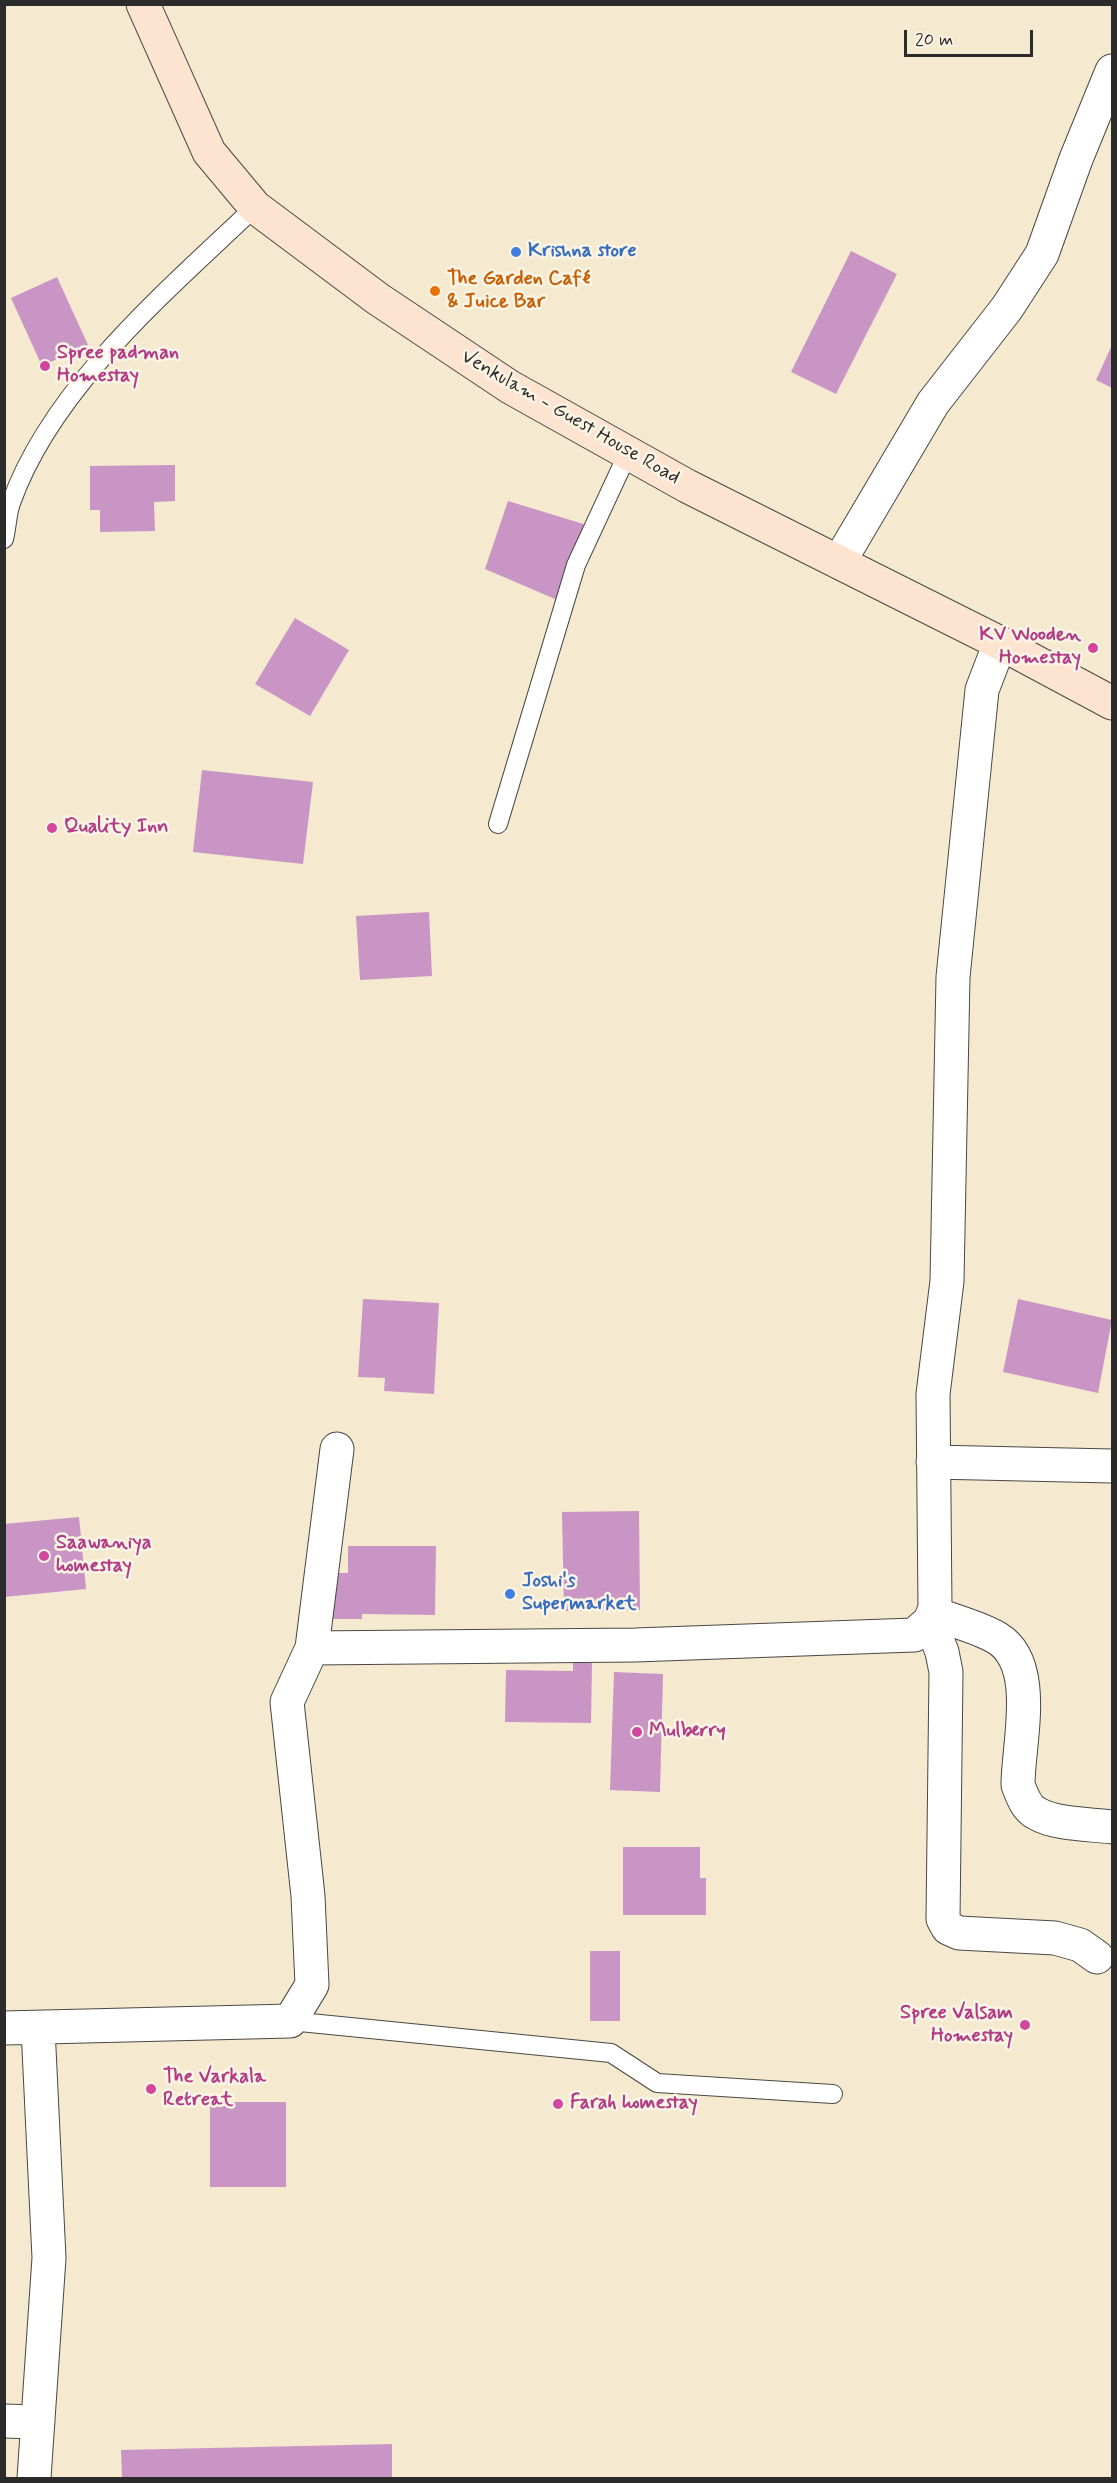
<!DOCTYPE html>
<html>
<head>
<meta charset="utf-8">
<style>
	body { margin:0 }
	#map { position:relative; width:1117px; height:2483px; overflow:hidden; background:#f5e9cf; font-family:Mynerve,sans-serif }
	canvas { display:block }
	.frame { position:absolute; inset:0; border:6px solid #2b2b2b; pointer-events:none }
	.scale { position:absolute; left:904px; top:30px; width:129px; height:27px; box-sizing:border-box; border:3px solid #2b2b2b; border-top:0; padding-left:8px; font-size:18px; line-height:21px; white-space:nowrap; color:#2b2b2b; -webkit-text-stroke:4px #fcf5e5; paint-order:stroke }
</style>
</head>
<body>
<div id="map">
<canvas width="1117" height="2483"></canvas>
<div class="frame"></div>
<div class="scale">20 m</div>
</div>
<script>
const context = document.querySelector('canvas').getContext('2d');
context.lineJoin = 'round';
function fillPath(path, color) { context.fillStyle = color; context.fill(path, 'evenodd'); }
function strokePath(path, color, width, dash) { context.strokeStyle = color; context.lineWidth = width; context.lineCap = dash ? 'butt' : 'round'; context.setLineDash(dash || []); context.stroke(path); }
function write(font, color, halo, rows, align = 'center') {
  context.font = font + ' Mynerve,sans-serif'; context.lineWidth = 5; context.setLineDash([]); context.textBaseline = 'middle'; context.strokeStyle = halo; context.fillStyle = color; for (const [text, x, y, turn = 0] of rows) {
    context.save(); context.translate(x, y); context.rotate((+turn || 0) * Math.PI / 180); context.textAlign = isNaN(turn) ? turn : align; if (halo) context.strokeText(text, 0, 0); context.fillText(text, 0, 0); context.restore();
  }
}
fillPath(new Path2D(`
	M851 251 897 274 836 394 791 372Z
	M57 277 88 345 42 366 11 298Z
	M1112 345V388L1096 380Z
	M175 465V501L154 502 155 531 100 532V510H90V466Z
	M508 501 590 526 562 602 485 569Z
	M295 618 349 650 310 716 255 684Z
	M202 770 313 782 303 864 193 852Z
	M429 912 432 976 360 980 356 916Z
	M363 1299 439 1303 434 1394 384 1391 385 1378 358 1377Z
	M1018 1299 1112 1320 1098 1393 1003 1372Z
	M639 1511 640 1610 564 1611 562 1512Z
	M79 1517 86 1589 4 1597V1524Z
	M348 1546H436L435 1615 362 1614V1619H333V1573H348Z
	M573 1663H592L591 1723 505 1722 506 1670 573 1671Z
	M614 1672 663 1674 660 1792 610 1790Z
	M623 1847H700V1878H706V1915H623Z
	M590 1951H620V2021H590Z
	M210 2102H286V2187H210Z
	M392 2444V2478H122L121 2450Z`), '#c995c5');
const lane = new Path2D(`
	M4 539C7 528 7 514 11 503 52 387 168 290 255 207
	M498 824 576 565 628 453
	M290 2021 611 2053 657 2083 833 2094`);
const street = new Path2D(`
	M839 562 933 403 1007 308 1042 254 1076 159 1112 71
	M933 1462 1112 1466
	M933 1613C953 1621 979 1627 997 1638 1040 1664 1018 1743 1018 1785 1022 1795 1026 1808 1036 1813 1056 1825 1090 1824 1112 1827
	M930 1621 942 1652 946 1672 943 1919 948 1928 959 1933 1055 1938 1080 1945 1097 1957
	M312 1648 337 1449
	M4 2028 290 2021 312 1985 308 1896 287 1702 312 1648 635 1645 914 1635 930 1621 935 1608 933 1394 947 1281 953 977 982 690 1000 643
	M4 2421 38 2422
	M34 2478 49 2258 38 2028`);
const secondary = new Path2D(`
	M143 4 209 152 255 207 378 299 510 387 687 486 1000 643 1112 703`);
strokePath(lane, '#494844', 20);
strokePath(street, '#494844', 35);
strokePath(secondary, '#494844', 35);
strokePath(lane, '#fff', 18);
strokePath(street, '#fff', 33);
strokePath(secondary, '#fde4d0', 33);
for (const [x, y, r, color] of [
	[516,252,6,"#3f7fe0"],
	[435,291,6,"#e8710a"],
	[45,366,6,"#d1479c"],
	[1093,648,6,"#d1479c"],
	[52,828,6,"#d1479c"],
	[44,1556,6,"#d1479c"],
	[510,1594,6,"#3f7fe0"],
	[637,1732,6,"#d1479c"],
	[1025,2025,6,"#d1479c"],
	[151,2089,6,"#d1479c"],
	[558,2104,6,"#d1479c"]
]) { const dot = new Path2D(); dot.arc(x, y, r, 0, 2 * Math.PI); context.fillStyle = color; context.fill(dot); strokePath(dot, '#fcf5e5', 2); }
write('bold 20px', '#366cbe', '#fcf5e5', [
	["Krishna store",528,252],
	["Joshi's",522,1582],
	["Supermarket",522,1605]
], 'left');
write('bold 20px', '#c56008', '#fcf5e5', [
	["The Garden Café",447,280],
	["& Juice Bar",447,303]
], 'left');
write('bold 20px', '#b23c85', '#fcf5e5', [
	["Spree padman",57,354],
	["Homestay",57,377],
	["KV Wooden",1081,636,"right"],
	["Homestay",1081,659,"right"],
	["Quality Inn",64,828],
	["Saawaniya",56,1544],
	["homestay",56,1567],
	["Mulberry",649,1732],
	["Spree Valsam",1013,2014,"right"],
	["Homestay",1013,2037,"right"],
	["The Varkala",163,2078],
	["Retreat",163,2101],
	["Farah homestay",570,2104]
], 'left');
write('20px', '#2b2b2b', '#fcf5e5', [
	["Venkulam - Guest House Road",570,418,30]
]);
</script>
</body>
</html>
